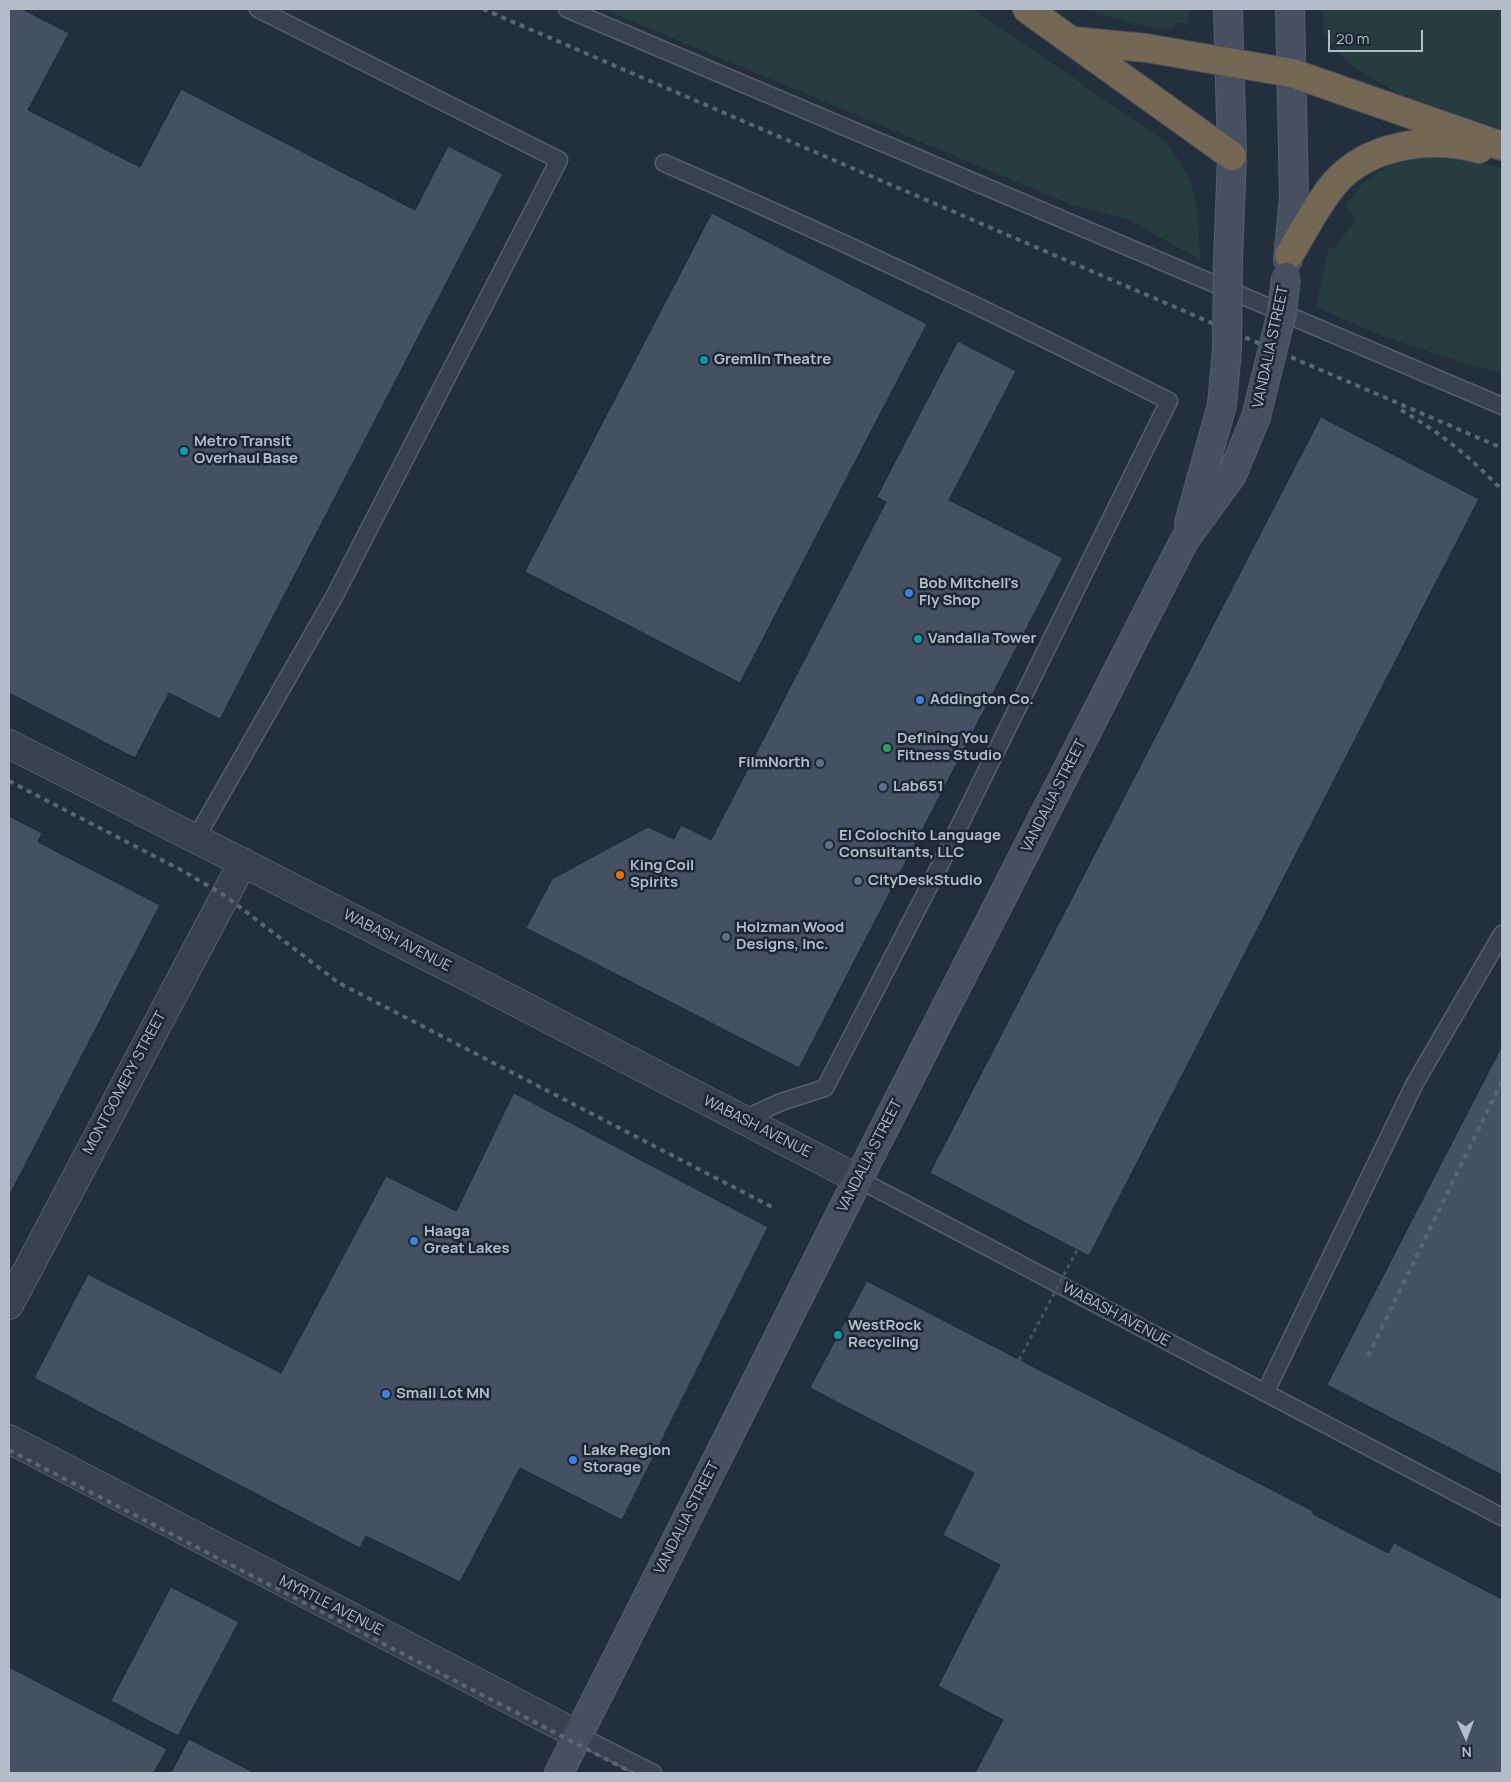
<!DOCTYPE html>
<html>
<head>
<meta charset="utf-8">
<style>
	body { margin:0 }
	#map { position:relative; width:1511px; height:1782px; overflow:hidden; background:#242f3e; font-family:Manrope,sans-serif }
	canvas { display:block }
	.frame { position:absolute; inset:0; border:10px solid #b4bcc9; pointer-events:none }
	.north { position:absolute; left:1441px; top:1712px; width:50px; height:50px; -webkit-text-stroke:4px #1d2633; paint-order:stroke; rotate:178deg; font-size:14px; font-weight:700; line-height:20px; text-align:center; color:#b4bcc9 }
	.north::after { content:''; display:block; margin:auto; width:18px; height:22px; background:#b4bcc9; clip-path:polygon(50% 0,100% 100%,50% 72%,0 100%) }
	.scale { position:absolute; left:1328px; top:30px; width:95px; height:22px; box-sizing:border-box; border:2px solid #b4bcc9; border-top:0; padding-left:6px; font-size:15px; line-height:18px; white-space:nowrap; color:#b4bcc9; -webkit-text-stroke:4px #1d2633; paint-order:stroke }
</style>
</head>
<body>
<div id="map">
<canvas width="1511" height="1782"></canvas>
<div class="frame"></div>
<div class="north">N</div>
<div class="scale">20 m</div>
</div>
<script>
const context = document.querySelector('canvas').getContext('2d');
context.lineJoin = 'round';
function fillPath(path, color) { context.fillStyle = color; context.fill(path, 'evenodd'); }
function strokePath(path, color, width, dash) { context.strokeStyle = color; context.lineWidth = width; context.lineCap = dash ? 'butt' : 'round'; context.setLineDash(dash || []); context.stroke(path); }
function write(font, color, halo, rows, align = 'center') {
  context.font = font + ' Manrope,sans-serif'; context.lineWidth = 5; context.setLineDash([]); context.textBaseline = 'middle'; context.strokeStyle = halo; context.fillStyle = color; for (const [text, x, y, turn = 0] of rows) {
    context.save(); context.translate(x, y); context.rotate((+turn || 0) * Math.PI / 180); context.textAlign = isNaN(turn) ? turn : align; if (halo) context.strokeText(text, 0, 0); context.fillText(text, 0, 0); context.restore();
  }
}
fillPath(new Path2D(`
	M603 9H973L1165 141C1200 186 1198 204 1200 260L1129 220 1073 205 1029 187Z
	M1087 9H1190L1187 24 1177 22 1172 30C1142 26 1115 20 1087 9Z
	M1322 9H1502V129L1401 95 1354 68 1336 49 1323 29Z
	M1431 156 1463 158 1502 168V373C1436 356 1378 336 1316 307L1329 247 1335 248 1356 219 1345 207C1366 172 1392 161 1431 156Z`), '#263c3f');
const building = new Path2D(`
	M9 9H22L69 33 28 110 140 167 181 89 415 210 448 146 503 174 220 719 169 693 135 758 9 693Z
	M712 213 927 324 740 683 525 572Z
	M958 341 1016 371 949 500 1063 558 799 1068 526 928 552 879 648 827 674 839 681 825 711 840 886 502 877 497Z
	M1321 417 1479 499 1089 1256 930 1173Z
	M9 816 42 833 38 842 160 905 9 1196Z
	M1502 1046V1475L1327 1385Z
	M514 1093 768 1227 622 1520 520 1468 460 1582 366 1536 360 1548 34 1378 88 1274 281 1373 386 1176 456 1211Z
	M867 1281 1313 1511V1514L1388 1553 1394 1543 1502 1599V1773H975L1003 1720 938 1686 1000 1565 943 1535 974 1473 810 1388Z
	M171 1587 239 1622 178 1736 111 1701Z
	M9 1667 167 1749 154 1773H9Z
	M189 1739 255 1773H171Z`);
fillPath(building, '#455162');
strokePath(building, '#1f2835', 1);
const service = new Path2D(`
	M567 9 1502 406
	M664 163C835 237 1003 317 1169 401L937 871 825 1088 781 1102 742 1120
	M196 838 334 597 559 160 258 9
	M858 1179 1502 1517
	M1265 1393 1415 1083 1502 934
	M578 1735 653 1773`);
const minor = new Path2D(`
	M9 744 460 973 858 1179
	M9 1305 243 862
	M9 1439 578 1735`);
const secondary = new Path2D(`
	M1228 9 1232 156 1228 260
	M1288 259 1294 197 1290 9
	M1189 523 1222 405
	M559 1773 842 1211 1184 541 1232 475 1256 417`);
const motorway = new Path2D(`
	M1027 9 1232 156
	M1074 41 1146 48 1292 73 1502 146
	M1289 255C1303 233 1317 204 1334 184 1368 144 1431 136 1479 149`);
strokePath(service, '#565f6c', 19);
strokePath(minor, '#565f6c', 30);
strokePath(secondary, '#565f6c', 30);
strokePath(motorway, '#434c59', 30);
strokePath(service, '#38414e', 16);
strokePath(minor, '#38414e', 28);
strokePath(secondary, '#465061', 28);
strokePath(motorway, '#746855', 28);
strokePath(new Path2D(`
	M483 9 1502 448
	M1401 410C1441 433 1470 457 1502 490
	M9 781 183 871 224 895 339 983 772 1207
	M1368 1356 1502 1081
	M9 1450 633 1773`), '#5a6575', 4, [5, 5]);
const secondaryBridge = new Path2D(`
	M1222 405 1227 349 1228 260
	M1256 417 1282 312 1286 277`);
strokePath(secondaryBridge, '#565f6c', 30, []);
strokePath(new Path2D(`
	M1019 1360 1077 1250`), '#44595c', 3, [4, 4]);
strokePath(secondaryBridge, '#465061', 28);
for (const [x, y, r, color] of [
	[704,360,5,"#0f9aa8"],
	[184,451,5,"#0f9aa8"],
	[909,593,5,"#3f7fe0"],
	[918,639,5,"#0f9aa8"],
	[920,700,5,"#3f7fe0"],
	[887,748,5,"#2e9e5b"],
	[820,763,5,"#5c6f8a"],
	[883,787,5,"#5c6f8a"],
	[829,845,5,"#5c6f8a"],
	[620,875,5,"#e8710a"],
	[858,881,5,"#5c6f8a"],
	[726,937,5,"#5c6f8a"],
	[414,1241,5,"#3f7fe0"],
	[838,1335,5,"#0f9aa8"],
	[386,1394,5,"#3f7fe0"],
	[573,1460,5,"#3f7fe0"]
]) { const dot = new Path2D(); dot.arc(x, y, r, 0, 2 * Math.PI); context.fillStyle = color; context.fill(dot); strokePath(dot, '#1d2633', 2); }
write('15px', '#b4bcc9', '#1d2633', [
	["VANDALIA STREET",1271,347,-78],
	["VANDALIA STREET",1054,796,-63],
	["WABASH AVENUE",397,941,27],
	["MONTGOMERY STREET",125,1083,-62],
	["WABASH AVENUE",757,1127,27],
	["VANDALIA STREET",870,1156,-63],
	["WABASH AVENUE",1116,1315,28],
	["VANDALIA STREET",687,1518,-63],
	["MYRTLE AVENUE",331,1606,27]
]);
write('bold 15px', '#b4bcc9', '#1d2633', [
	["Gremlin Theatre",714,360],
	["Metro Transit",194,442],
	["Overhaul Base",194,459],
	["Bob Mitchell's",919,584],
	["Fly Shop",919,601],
	["Vandalia Tower",928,639],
	["Addington Co.",930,700],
	["Defining You",897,739],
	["Fitness Studio",897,756],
	["FilmNorth",810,763,"right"],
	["Lab651",893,787],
	["El Colochito Language",839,836],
	["Consultants, LLC",839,853],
	["King Coil",630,866],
	["Spirits",630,883],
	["CityDeskStudio",868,881],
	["Holzman Wood",736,928],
	["Designs, Inc.",736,945],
	["Haaga",424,1232],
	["Great Lakes",424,1249],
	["WestRock",848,1326],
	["Recycling",848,1343],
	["Small Lot MN",396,1394],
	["Lake Region",583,1451],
	["Storage",583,1468]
], 'left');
</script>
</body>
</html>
